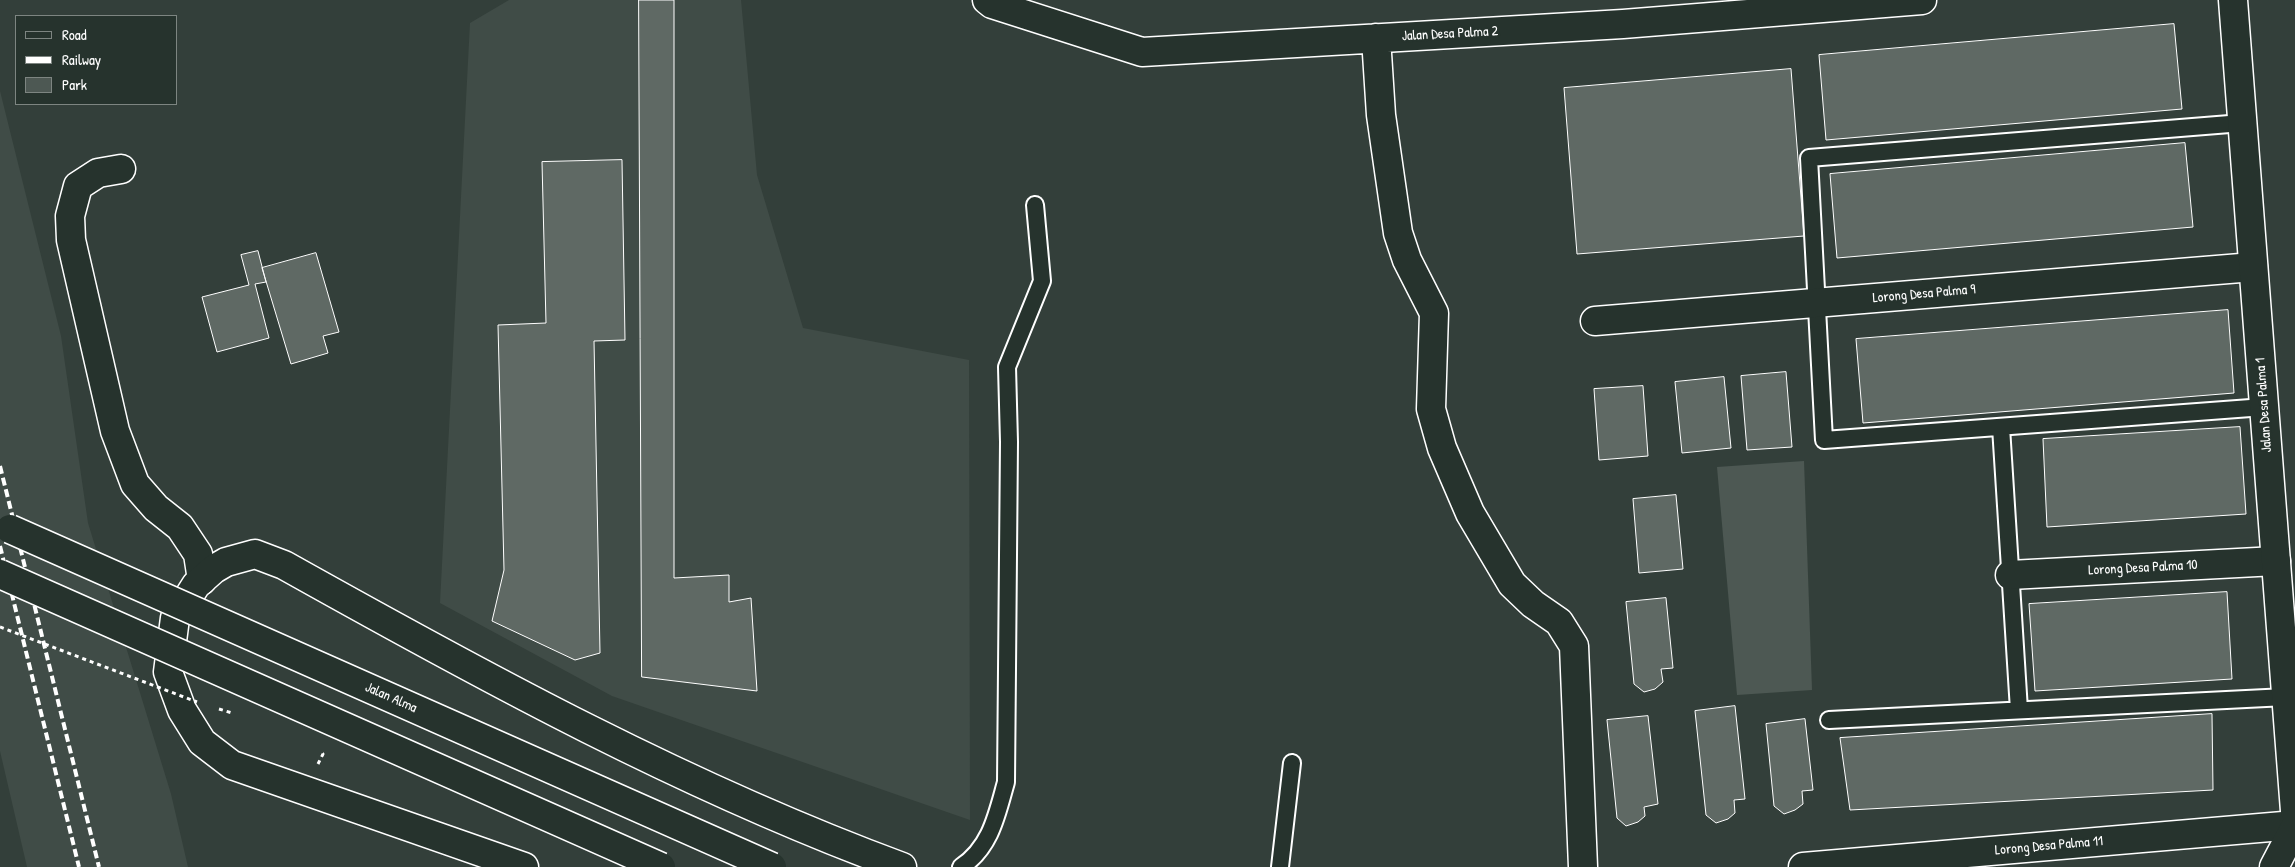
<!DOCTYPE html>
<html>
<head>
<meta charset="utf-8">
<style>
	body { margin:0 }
	#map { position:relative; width:2295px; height:867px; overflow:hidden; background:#333f3a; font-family:"Patrick Hand",sans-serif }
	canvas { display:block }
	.legend { position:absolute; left:15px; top:15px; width:162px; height:90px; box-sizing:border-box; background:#26332d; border:1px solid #7d8581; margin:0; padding:6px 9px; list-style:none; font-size:15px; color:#fff }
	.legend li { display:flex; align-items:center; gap:10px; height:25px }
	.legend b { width:25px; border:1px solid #7d8581 }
</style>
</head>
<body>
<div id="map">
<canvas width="2295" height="867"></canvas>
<ul class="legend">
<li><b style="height:6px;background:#26332d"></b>Road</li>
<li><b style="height:6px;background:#fff"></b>Railway</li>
<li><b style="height:14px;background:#4d5853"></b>Park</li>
</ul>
</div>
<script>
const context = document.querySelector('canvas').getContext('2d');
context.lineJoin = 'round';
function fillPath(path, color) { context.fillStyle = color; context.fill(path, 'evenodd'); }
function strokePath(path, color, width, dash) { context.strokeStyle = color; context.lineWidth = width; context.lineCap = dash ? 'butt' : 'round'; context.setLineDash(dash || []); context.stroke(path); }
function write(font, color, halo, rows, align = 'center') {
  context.font = font + ' "Patrick Hand",sans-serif'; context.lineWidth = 4.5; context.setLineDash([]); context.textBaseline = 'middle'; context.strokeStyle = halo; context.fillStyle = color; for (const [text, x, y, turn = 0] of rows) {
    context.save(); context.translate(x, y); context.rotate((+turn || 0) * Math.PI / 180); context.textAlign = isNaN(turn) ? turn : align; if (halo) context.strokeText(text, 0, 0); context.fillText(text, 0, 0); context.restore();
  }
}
fillPath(new Path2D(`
	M509 0H741L757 175 803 328 969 360 970 820 612 696 440 603 470 23Z
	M0 91 61 336 88 523 171 794 188 867H27L0 751Z`), '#404c47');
fillPath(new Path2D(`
	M1804 461 1812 690 1737 695 1717 467Z`), '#4d5853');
const building = new Path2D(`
	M639 0H674V578L729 575V602L751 598 757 691 642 677Z
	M2174 24 2182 109 1826 140 1819 55Z
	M1791 69 1804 236 1577 254 1564 88Z
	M2185 143 2193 227 1837 258 1830 174Z
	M622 160 625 340 594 341 600 653 575 660 492 621 504 570 498 325 546 323 542 162Z
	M258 251 266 282 255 284 269 338 217 352 202 297 249 285 241 255Z
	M316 253 339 332 323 336 328 353 291 364 262 268Z
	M2228 310 2234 393 1863 423 1856 339Z
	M1786 372 1792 447 1747 450 1741 376Z
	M1724 377 1731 448 1682 453 1675 382Z
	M1643 386 1648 456 1599 460 1594 389Z
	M2240 427 2246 514 2047 527 2043 439Z
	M1676 495 1683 569 1639 573 1633 499Z
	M2227 592 2232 679 2035 691 2029 604Z
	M1666 598 1673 668 1661 669 1663 682 1655 689 1644 692 1634 684 1626 602Z
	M1735 706 1745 799 1734 800 1735 813 1728 819 1716 823 1706 815 1695 711Z
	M2212 714 2213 790 1850 810 1840 738Z
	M1648 716 1658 804 1644 807 1645 816 1638 822 1626 826 1617 818 1607 720Z
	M1805 719 1813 790 1802 791 1803 804 1795 810 1784 814 1774 806 1766 724Z`);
fillPath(building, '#5f6964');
strokePath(building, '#fff', 1);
const lane = new Path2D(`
	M2242 123 1809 158 1824 440 2264 407
	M2001 427 2019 710
	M1829 720 2286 697
	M961 867C991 847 997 814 1006 782L1009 442 1007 367 1042 281 1035 205
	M1280 867 1292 763`);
const street = new Path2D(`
	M987 0 992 4 1142 52 1623 24 1922 0
	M1376 38 1381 115 1398 233 1407 260 1434 313 1431 409 1442 448 1470 513 1512 584 1533 604 1559 622 1574 646 1583 867
	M121 169 98 173 78 186 70 216 71 240 115 431 135 484 156 508 180 527 198 554 202 580
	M1595 321 2253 267
	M2010 575 2276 561
	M1803 867 2295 825`);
const secondary = new Path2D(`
	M2233 0 2295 811
	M524 867 232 765 202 742 182 710 168 672 175 618 196 585 214 569 226 562 255 554 284 565C484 677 687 788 902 867
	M2274 867 2295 827`);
strokePath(lane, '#fff', 20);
strokePath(street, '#fff', 31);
strokePath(secondary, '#fff', 31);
strokePath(new Path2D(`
	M219 709 232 713
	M318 764 323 754 321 752`), '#fff', 3, [4, 4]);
strokePath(lane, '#26332d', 16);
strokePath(street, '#26332d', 28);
strokePath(secondary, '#26332d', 28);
strokePath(new Path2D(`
	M0 466 99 867
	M0 546 79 867`), '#fff', 4, [8, 4]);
const secondaryBridge = new Path2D(`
	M10 529 772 867
	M0 574 661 867`);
strokePath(secondaryBridge, '#fff', 31, []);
strokePath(new Path2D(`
	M0 627 197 702`), '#fff', 3, [4, 4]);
strokePath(secondaryBridge, '#26332d', 28);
write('14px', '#fff', '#26332d', [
	["Jalan Desa Palma 2",1450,34,-3],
	["Lorong Desa Palma 9",1924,294,-5],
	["Jalan Desa Palma 1",2264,405,-94],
	["Lorong Desa Palma 10",2143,568,-3],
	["Jalan Alma",391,698,24],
	["Lorong Desa Palma 11",2049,846,-5]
]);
</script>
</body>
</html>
